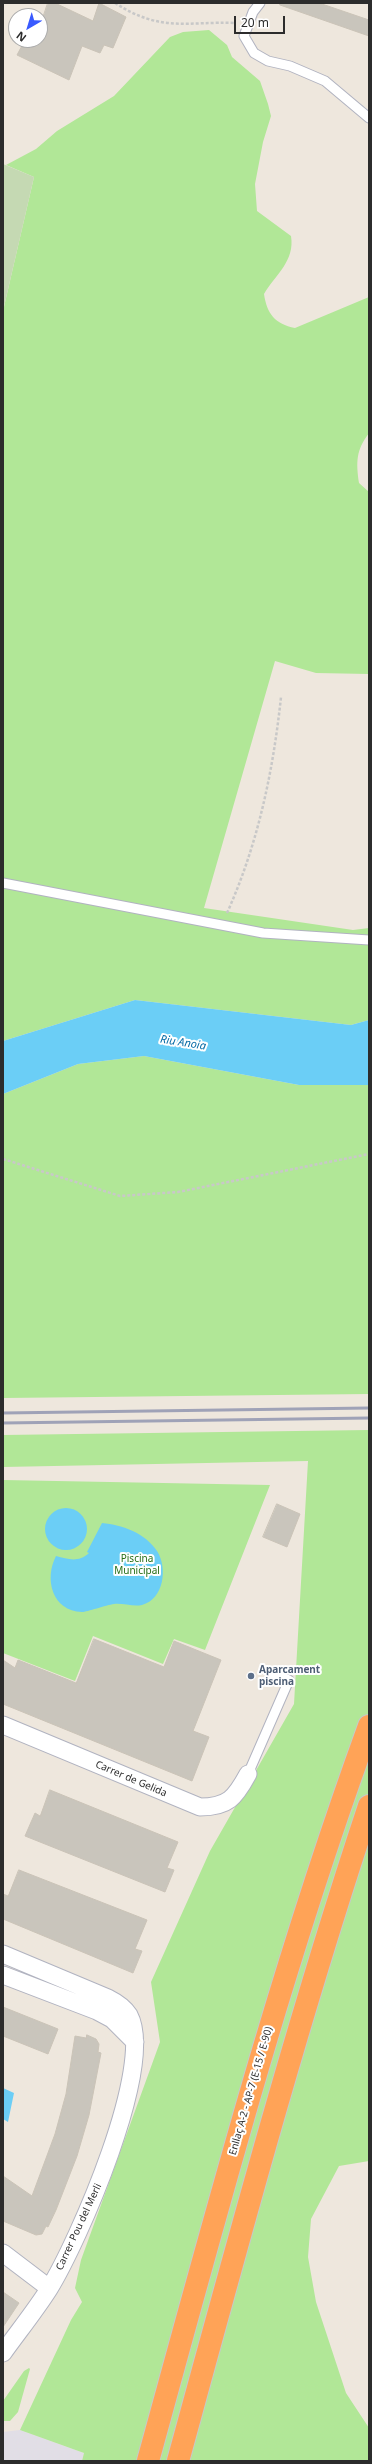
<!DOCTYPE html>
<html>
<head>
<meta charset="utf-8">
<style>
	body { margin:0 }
	#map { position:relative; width:372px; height:2464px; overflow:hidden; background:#eee7dd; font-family:"Noto Sans",sans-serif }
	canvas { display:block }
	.frame { position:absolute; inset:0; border:4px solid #2c2c2c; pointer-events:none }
	.north { position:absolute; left:8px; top:8px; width:40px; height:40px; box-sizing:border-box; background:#fff; border:1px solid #ababab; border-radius:50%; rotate:218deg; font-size:11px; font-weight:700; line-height:16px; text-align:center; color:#2c2c2c }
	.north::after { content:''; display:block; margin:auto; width:14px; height:18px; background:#395aff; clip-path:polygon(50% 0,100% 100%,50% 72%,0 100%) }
	.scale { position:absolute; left:234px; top:16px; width:51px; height:18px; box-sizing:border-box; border:2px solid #2c2c2c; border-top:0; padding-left:5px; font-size:12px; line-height:14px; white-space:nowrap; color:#2c2c2c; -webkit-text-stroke:3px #fff; paint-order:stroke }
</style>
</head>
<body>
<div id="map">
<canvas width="372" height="2464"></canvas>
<div class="frame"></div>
<div class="north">N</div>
<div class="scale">20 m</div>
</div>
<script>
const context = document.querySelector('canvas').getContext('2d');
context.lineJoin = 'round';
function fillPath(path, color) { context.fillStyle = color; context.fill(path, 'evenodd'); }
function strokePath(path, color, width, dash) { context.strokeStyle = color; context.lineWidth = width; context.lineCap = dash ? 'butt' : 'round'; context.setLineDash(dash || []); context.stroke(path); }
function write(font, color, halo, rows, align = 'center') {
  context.font = font + ' "Noto Sans",sans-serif'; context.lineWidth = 4; context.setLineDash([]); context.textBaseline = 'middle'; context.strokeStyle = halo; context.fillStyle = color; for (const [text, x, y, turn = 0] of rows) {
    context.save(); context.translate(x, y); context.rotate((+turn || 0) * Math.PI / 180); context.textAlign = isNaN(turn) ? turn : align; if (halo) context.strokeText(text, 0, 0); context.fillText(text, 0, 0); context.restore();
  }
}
fillPath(new Path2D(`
	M20 2430 84 2453 82 2461H3V2432Z`), '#e1dee6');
fillPath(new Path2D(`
	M209 30 227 45 232 57 260 81 268 104 271 116 263 142 255 184 257 211 291 236C295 261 276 274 264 294 267 314 275 324 295 328L369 297V433C356 450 356 462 359 483L369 492V674L316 673 275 661 204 908 353 930 369 928V1020L351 1025 135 1000 3 1041V311L34 177 6 165 36 149 57 131 114 96 170 37 183 32Z
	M144 1056 299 1085H369V1394L3 1398V1094L78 1064Z
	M369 1430V2161L339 2166 311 2219 308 2257 316 2302 346 2393 369 2428V2461H82L84 2453 20 2430 71 2320 82 2302 75 2288 81 2260 160 2042 151 1982 210 1851 294 1704 308 1461 3 1467V1435Z
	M3 1480 270 1485 205 1650 174 1639 163 1664 93 1636 75 1681 3 1653Z
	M29 2368 30 2369 18 2412 10 2421H3V2401L24 2371Z`), '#b1e797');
fillPath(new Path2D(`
	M3 164 34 177 3 311Z`), '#c5d9b3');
fillPath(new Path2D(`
	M135 1000 351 1025 369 1020V1085H299L144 1056 78 1064 3 1094V1041Z
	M45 1529a21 21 0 1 1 42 0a21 21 0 1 1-42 0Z
	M102 1523C123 1525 145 1533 157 1551 168 1568 164 1599 142 1605 133 1607 123 1603 114 1604 106 1605 87 1612 82 1612 52 1611 44 1579 56 1556 68 1559 78 1563 89 1553L87 1552Z
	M3 2088 14 2093 8 2122 3 2119Z`), '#6bcef6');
const building = new Path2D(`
	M48 3H55L93 21 99 3 126 17 113 48 104 45 100 53 82 46 69 80 17 55 25 40H40V26Z
	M280 3H319L369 20V36L280 5Z
	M277 1504 300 1514 287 1547 263 1537Z
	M94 1639 164 1667 174 1641 221 1660 193 1731 209 1737 192 1781 3 1704V1660L15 1668 18 1660 76 1683Z
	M50 1790 178 1842 167 1868 174 1870 165 1892 25 1836 35 1813 40 1816Z
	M19 1870 147 1920 135 1949 142 1951 133 1973 3 1919V1894L8 1896Z
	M3 2007 58 2029 48 2054 3 2036Z
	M87 2035 96 2039 99 2044 98 2052 101 2053 89 2115 77 2156 56 2210 48 2227 46 2226 42 2234 36 2235 3 2221V2176L32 2196 55 2134 66 2094 75 2036 86 2038Z
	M3 2292 19 2303 3 2327Z`);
fillPath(building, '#c9c5bc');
strokePath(building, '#cac3b7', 1);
const service = new Path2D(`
	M260 3 253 12 244 36 254 53 268 61 290 66 325 81 369 118
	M3 883 263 933 369 940
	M248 1774 289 1680 273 1674`);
const minor = new Path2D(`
	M3 1725 200 1807C228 1807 235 1798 248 1774
	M3 1954 108 1998C116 2002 124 2007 129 2015 156 2065 78 2242 49 2289 35 2311 18 2332 3 2353
	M3 1975 97 2011 112 2019 135 2042
	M3 2253 49 2288`);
const motorway = new Path2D(`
	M148 2461C216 2214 281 1967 369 1726
	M178 2461C238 2242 297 2022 369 1806`);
strokePath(service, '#b1b3c0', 11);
strokePath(minor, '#b1b3c0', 19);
strokePath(motorway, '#c8c8c8', 24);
strokePath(new Path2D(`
	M115 3C162 33 186 21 236 23
	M227 913C258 844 273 772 281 697
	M3 1159 120 1196 178 1192 369 1154`), '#c8c8c8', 2.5, [3, 2]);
strokePath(service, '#fff', 9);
strokePath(minor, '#fff', 17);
strokePath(motorway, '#ffa357', 22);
strokePath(new Path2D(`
	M3 1413 369 1408
	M3 1423 369 1418`), '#9fa2b7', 3);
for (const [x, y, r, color] of [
	[251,1676,4,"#5c6f8a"]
]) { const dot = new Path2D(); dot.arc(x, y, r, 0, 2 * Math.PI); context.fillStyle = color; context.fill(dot); strokePath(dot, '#fff', 1.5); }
write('10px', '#276e16', '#fff', [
	["Piscina",137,1559],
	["Municipal",137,1571]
]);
write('bold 10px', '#4e5e75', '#fff', [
	["Aparcament",259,1670],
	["piscina",259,1682]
], 'left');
write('10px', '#2c2c2c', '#fff', [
	["Carrer de Gelida",131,1779,23],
	["Enllaç A-2 - AP-7 (E-15 / E-90)",251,2091,-74],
	["Carrer Pou del Merli",79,2227,-65]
]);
write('italic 11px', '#066ba6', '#fff', [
	["Riu Anoia",183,1043,9]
]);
</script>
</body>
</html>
